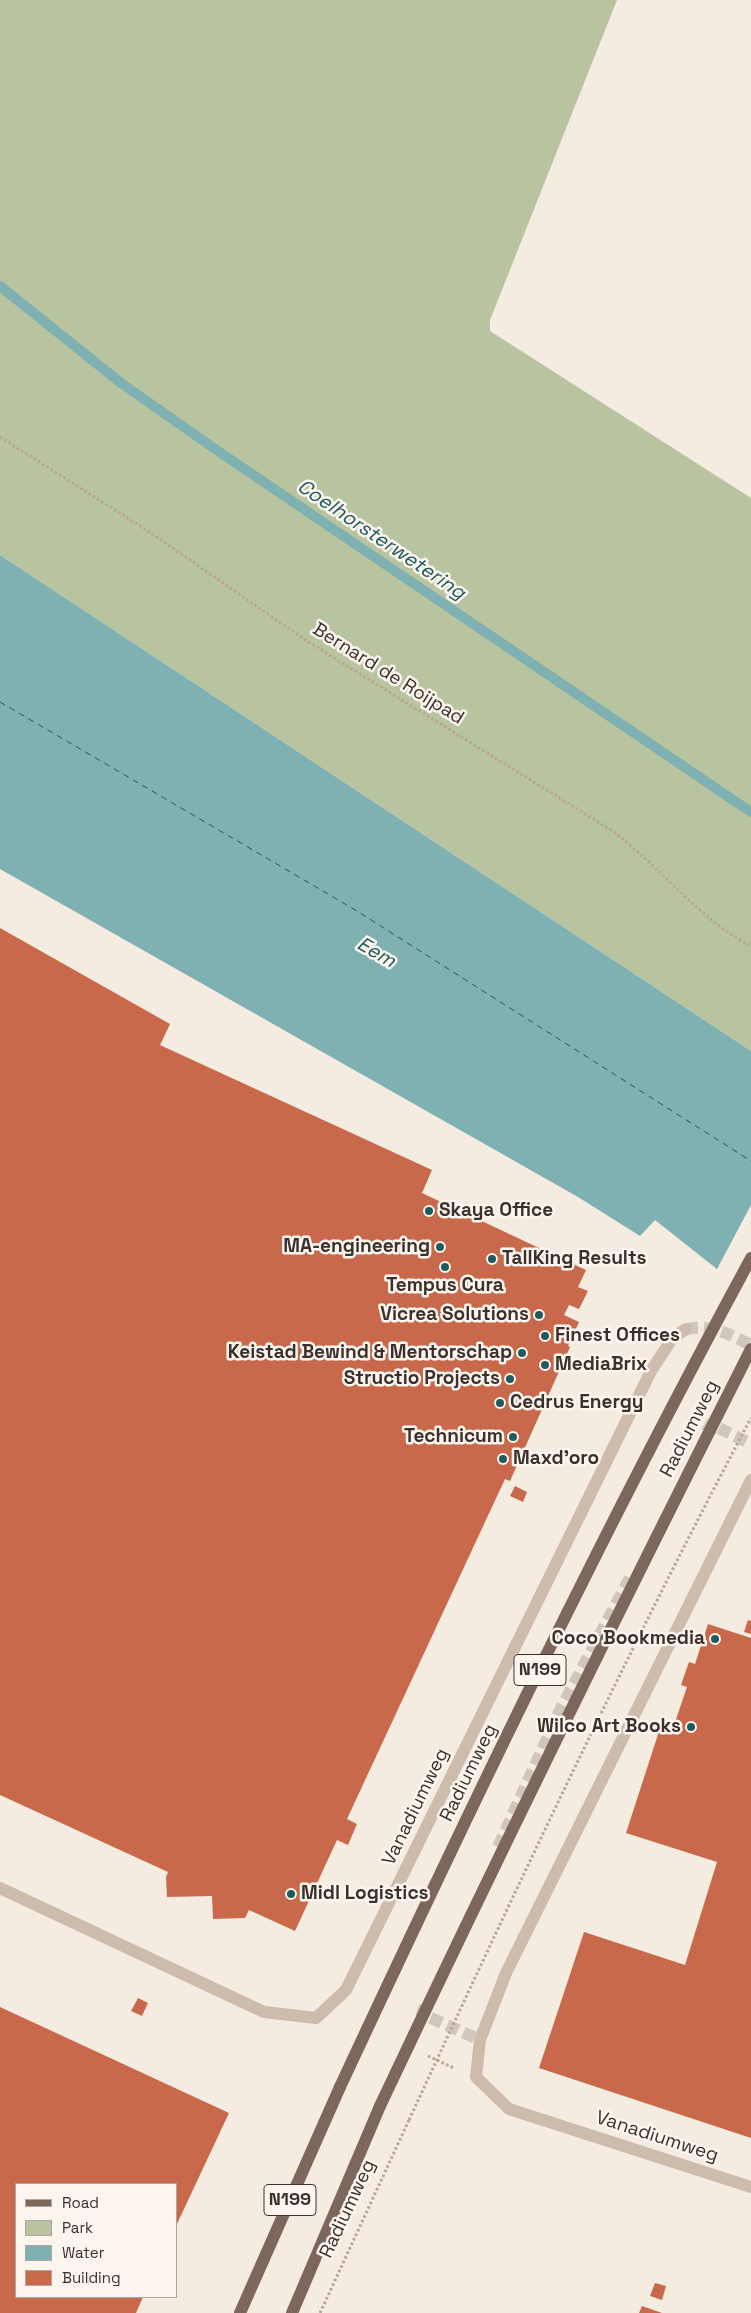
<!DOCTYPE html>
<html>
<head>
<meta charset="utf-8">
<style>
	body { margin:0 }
	#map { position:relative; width:751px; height:2313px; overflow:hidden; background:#f4ebe1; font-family:"Space Grotesk",sans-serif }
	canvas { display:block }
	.legend { position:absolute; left:15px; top:2183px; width:162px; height:115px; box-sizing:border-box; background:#fbf5ee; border:1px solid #aea6a0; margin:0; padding:6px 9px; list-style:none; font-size:15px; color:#3b302b }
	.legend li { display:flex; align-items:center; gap:10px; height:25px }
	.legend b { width:25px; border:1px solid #aea6a0 }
</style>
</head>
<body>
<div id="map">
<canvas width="751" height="2313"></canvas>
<ul class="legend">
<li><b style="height:6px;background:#7d675c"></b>Road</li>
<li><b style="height:14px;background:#b8c4a0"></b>Park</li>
<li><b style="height:14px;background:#7fb0b2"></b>Water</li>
<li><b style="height:14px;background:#c8694b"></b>Building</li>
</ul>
</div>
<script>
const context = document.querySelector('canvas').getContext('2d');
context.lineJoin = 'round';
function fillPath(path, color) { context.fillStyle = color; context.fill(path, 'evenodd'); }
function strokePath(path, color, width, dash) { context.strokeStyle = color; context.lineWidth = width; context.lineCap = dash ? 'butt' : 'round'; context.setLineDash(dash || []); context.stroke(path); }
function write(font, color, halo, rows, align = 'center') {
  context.font = font + ' "Space Grotesk",sans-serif'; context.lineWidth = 5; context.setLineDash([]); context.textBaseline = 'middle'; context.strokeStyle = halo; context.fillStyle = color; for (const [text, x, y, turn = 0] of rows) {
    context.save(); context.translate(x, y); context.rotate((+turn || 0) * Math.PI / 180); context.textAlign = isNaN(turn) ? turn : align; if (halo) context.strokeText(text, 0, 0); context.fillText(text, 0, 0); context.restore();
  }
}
fillPath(new Path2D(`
	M0 0H617L490 320V331L751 498V1051L0 555Z`), '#b8c4a0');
fillPath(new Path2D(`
	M0 555 751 1051V1296L655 1220 640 1236 578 1197 0 869Z`), '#7fb0b2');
fillPath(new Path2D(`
	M751 1205V1298L716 1271Z`), '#f4ebe1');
strokePath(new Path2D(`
	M0 286 121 383 218 451 751 812`), '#7fb0b2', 10);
strokePath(new Path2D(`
	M0 702 357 911 751 1161`), '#1f5a5e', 1, [6, 5]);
fillPath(new Path2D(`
	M0 928 170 1024 160 1045 432 1170 422 1193 586 1270 578 1287 588 1291 579 1309 569 1305 564 1315 579 1322 568 1346 570 1347 510 1481 505 1479 347 1819 357 1824 348 1845 337 1840 295 1931 249 1910 245 1918 213 1919 212 1896 167 1897 166 1877 168 1872 0 1795Z
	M515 1486 527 1492 523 1502 510 1496Z
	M748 1620 751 1621V1634L744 1632Z
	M708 1624 751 1638V2138L539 2068 584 1932 685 1965 717 1862 626 1833 662 1722 674 1725 687 1687 681 1685 689 1662 695 1664Z
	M138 1998 148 2003 142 2016 131 2011Z
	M0 2007 229 2113 176 2226V2184H16V2297H143L136 2313H0Z
	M655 2283 666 2286 662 2300 650 2296Z
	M642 2306 662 2313H639Z`), '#c8694b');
strokePath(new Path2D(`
	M686 1329C711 1324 729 1334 751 1345
	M707 1432 711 1424 751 1444
	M498 1847 560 1710 630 1578
	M425 2006 422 2014 480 2040`), '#cfc6bd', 12, [12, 6]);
strokePath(new Path2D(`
	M0 437 148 531 307 641 611 830C660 866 697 918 751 946
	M428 2056 454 2068
	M320 2313 409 2120`), '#b9a596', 3, [2.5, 2.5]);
strokePath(new Path2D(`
	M751 1480 506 1973 480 2040 476 2077 509 2109 751 2187
	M0 1888 264 2012 316 2018 346 1990 651 1371 672 1339 686 1329`), '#cdbbac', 12);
strokePath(new Path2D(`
	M240 2313 340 2087
	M292 2313 380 2106`), '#7d675c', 12);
strokePath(new Path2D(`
	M409 2120C518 1884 629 1648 751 1418`), '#b9a596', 3, [2.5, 2.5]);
strokePath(new Path2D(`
	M340 2087C470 1808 604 1529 751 1258
	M380 2106C500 1852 624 1600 751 1349`), '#7d675c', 12);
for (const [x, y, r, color] of [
	[429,1211,5,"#1f5a5e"],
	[440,1247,5,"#1f5a5e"],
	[492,1259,5,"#1f5a5e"],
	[445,1267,5,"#1f5a5e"],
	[539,1315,5,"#1f5a5e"],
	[545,1336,5,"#1f5a5e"],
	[522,1353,5,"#1f5a5e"],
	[545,1365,5,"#1f5a5e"],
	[510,1379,5,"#1f5a5e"],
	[500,1403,5,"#1f5a5e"],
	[513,1437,5,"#1f5a5e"],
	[503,1459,5,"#1f5a5e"],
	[715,1639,5,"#1f5a5e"],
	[691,1727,5,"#1f5a5e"],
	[291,1894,5,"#1f5a5e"]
]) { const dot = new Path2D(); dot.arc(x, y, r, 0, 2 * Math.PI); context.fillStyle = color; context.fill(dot); strokePath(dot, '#fbf5ee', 2); }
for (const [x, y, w] of [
	[540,1670,52],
	[290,2200,52]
]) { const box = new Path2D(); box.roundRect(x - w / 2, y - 15.5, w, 31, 4); context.fillStyle = '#fbf5ee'; context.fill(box); strokePath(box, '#3b302b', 1); }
write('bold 18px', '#3b302b', null, [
	["N199",540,1670],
	["N199",290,2200]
]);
write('19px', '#3b302b', '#fbf5ee', [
	["Bernard de Roijpad",388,674,32],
	["Radiumweg",690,1429,-63],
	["Radiumweg",469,1773,-64],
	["Vanadiumweg",416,1807,-64],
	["Vanadiumweg",657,2137,18],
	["Radiumweg",348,2209,-65]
]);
write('bold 19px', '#3b302b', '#fbf5ee', [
	["Skaya Office",439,1211],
	["MA-engineering",430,1247,"right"],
	["TallKing Results",502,1259],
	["Tempus Cura",445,1286,"center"],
	["Vicrea Solutions",529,1315,"right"],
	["Finest Offices",555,1336],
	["Keistad Bewind & Mentorschap",512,1353,"right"],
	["MediaBrix",555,1365],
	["Structio Projects",500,1379,"right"],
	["Cedrus Energy",510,1403],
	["Technicum",503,1437,"right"],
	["Maxd'oro",513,1459],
	["Coco Bookmedia",705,1639,"right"],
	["Wilco Art Books",681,1727,"right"],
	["Midl Logistics",301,1894]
], 'left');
write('italic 20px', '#1f5a5e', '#fbf5ee', [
	["Coelhorsterwetering",381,540,34],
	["Eem",376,953,30]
]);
</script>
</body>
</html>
